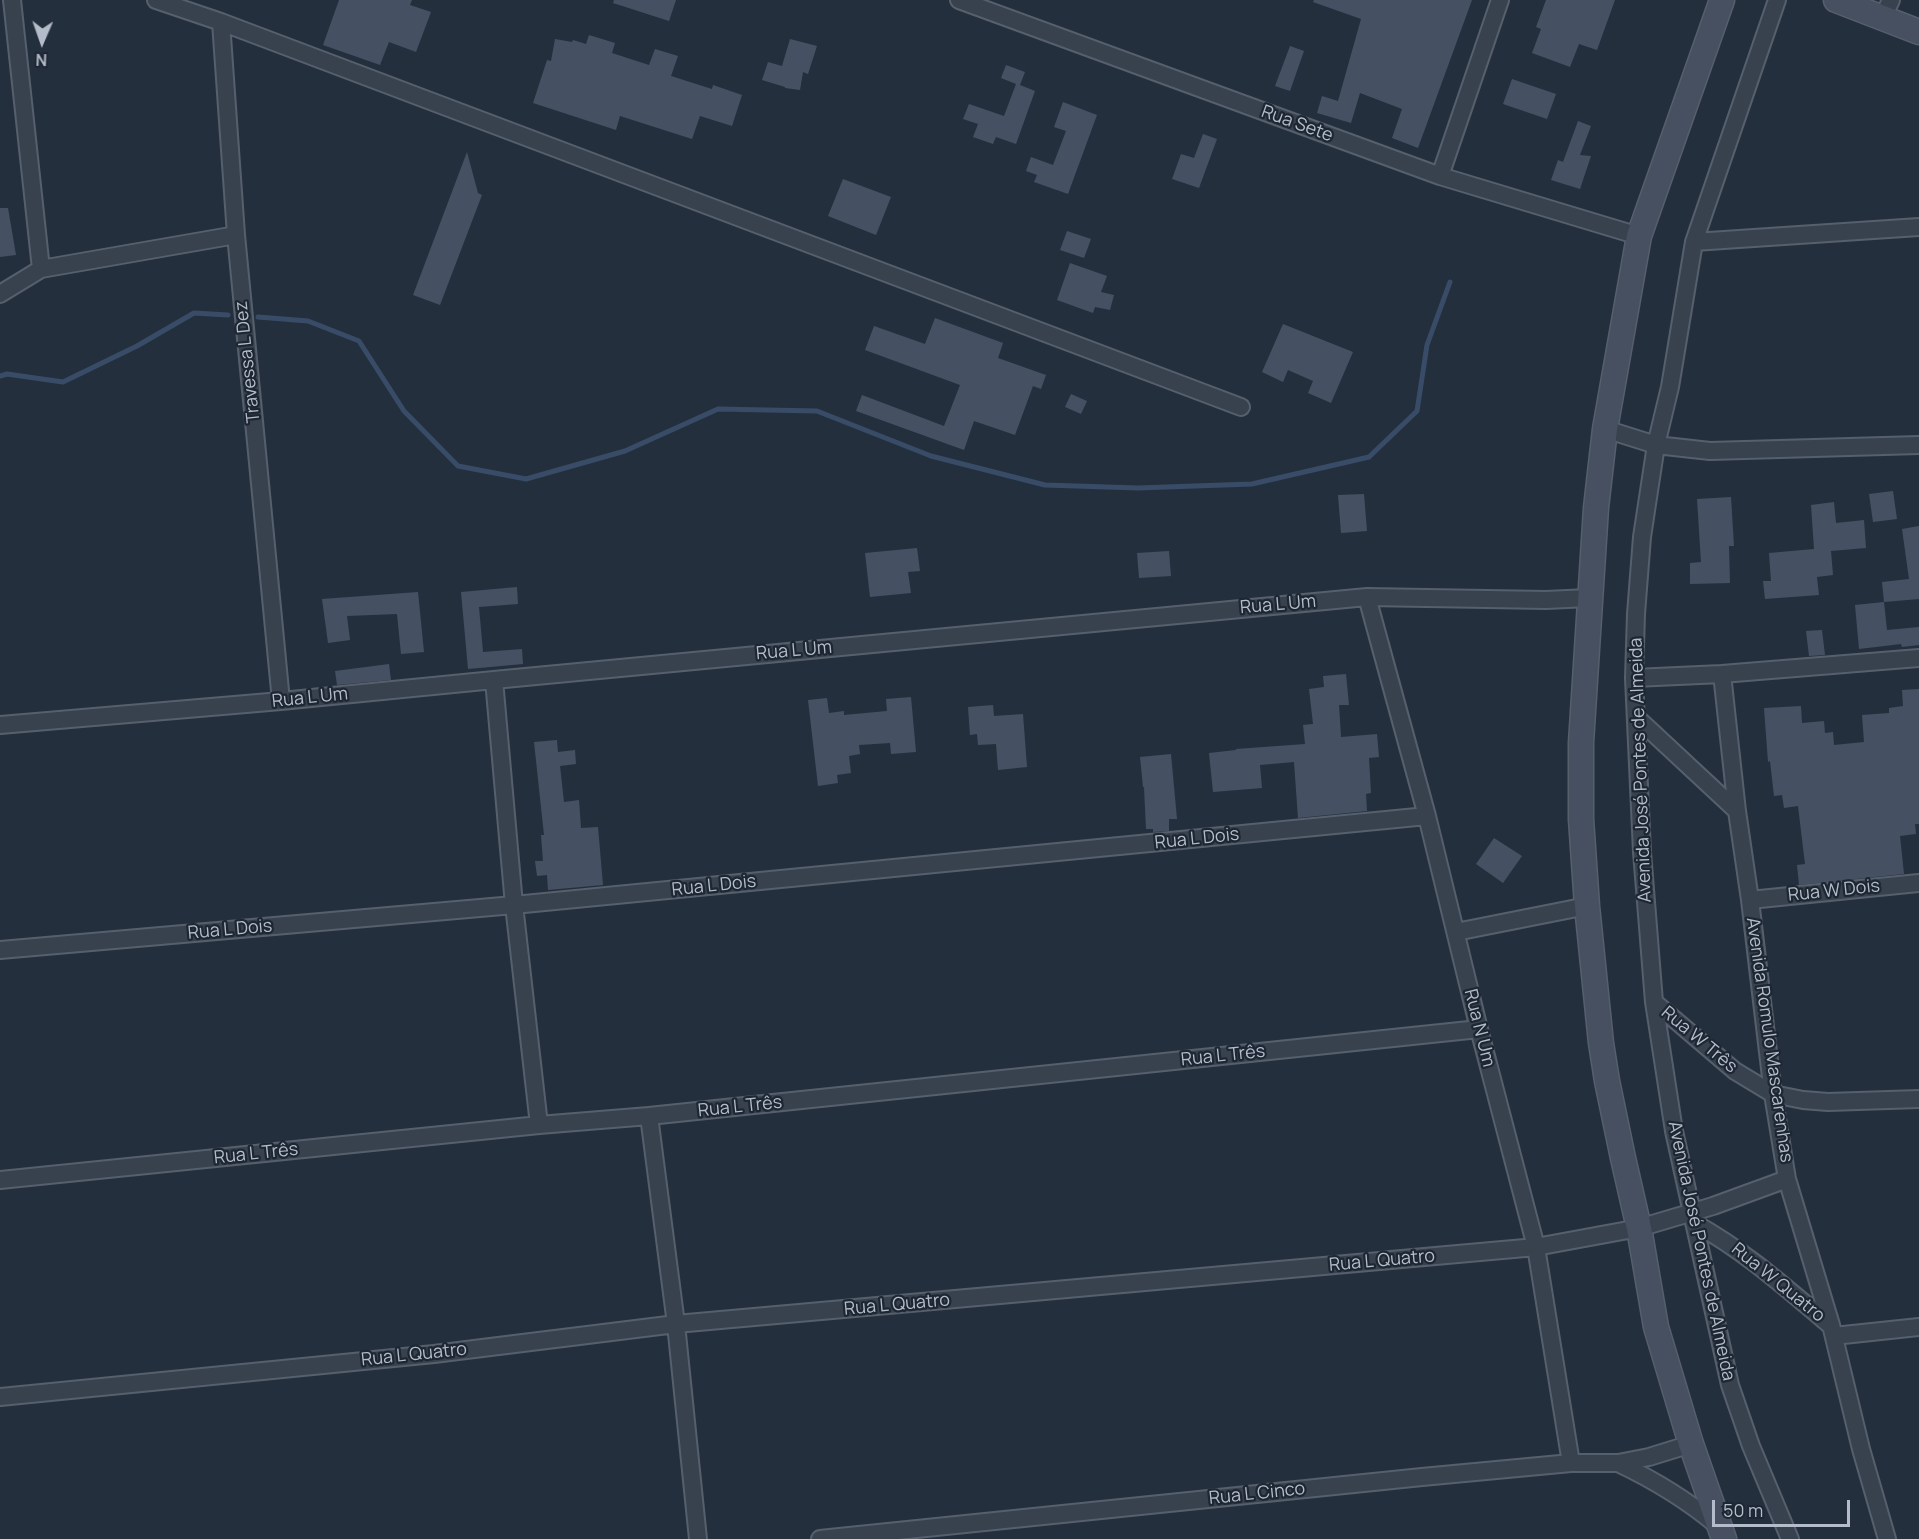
<!DOCTYPE html>
<html>
<head>
<meta charset="utf-8">
<style>
	body { margin:0 }
	#map { position:relative; width:1919px; height:1539px; overflow:hidden; background:#242f3e; font-family:Manrope,sans-serif }
	canvas { display:block }
	.north { position:absolute; left:12px; top:12px; width:60px; height:60px; -webkit-text-stroke:4px #1d2633; paint-order:stroke; rotate:182deg; font-size:16px; font-weight:700; line-height:24px; text-align:center; color:#b4bcc9 }
	.north::after { content:''; display:block; margin:auto; width:21px; height:27px; background:#b4bcc9; clip-path:polygon(50% 0,100% 100%,50% 72%,0 100%) }
	.scale { position:absolute; left:1712px; top:1500px; width:138px; height:27px; box-sizing:border-box; border:3px solid #b4bcc9; border-top:0; padding-left:8px; font-size:18px; line-height:21px; white-space:nowrap; color:#b4bcc9; -webkit-text-stroke:4px #1d2633; paint-order:stroke }
</style>
</head>
<body>
<div id="map">
<canvas width="1919" height="1539"></canvas>
<div class="north">N</div>
<div class="scale">50 m</div>
</div>
<script>
const context = document.querySelector('canvas').getContext('2d');
context.lineJoin = 'round';
function strokePath(path, color, width, dash) { context.strokeStyle = color; context.lineWidth = width; context.lineCap = dash ? 'butt' : 'round'; context.setLineDash(dash || []); context.stroke(path); }
function fillPath(path, color) { context.fillStyle = color; context.fill(path, 'evenodd'); }
function write(font, color, halo, rows, align = 'center') {
  context.font = font + ' Manrope,sans-serif'; context.lineWidth = 4.5; context.setLineDash([]); context.textBaseline = 'middle'; context.strokeStyle = halo; context.fillStyle = color; for (const [text, x, y, turn = 0] of rows) {
    context.save(); context.translate(x, y); context.rotate((+turn || 0) * Math.PI / 180); context.textAlign = isNaN(turn) ? turn : align; if (halo) context.strokeText(text, 0, 0); context.fillText(text, 0, 0); context.restore();
  }
}
strokePath(new Path2D(`
	M258 317 308 321 359 341 404 411 458 466 526 479 625 451 718 409 817 411 931 456 1045 485 1138 488 1252 484 1369 457 1417 411 1427 345 1450 282
	M0 376 7 374 63 382 137 346 194 313 228 315`), '#394c67', 5);
fillPath(new Path2D(`
	M339 0H412L410 5 431 12 416 52 389 42 380 65 323 45Z
	M614 0H676L669 21 613 3Z
	M1314 0H1472L1418 148 1392 138 1402 109 1360 93 1351 123 1317 113 1322 96 1338 101 1361 19 1313 2Z
	M1546 0H1615L1597 50 1579 44 1570 67 1532 53 1541 29 1536 27Z
	M589 35 615 43 612 53 649 65 655 49 678 56 671 76 712 89 713 85 742 95 732 126 700 116 692 139 620 116 616 130 533 103 547 60 551 61 555 39 572 42 573 40 586 44Z
	M790 39 817 46 808 74 803 72 800 90 785 88V87L762 80 768 62 782 66Z
	M1290 46 1304 51 1290 91 1275 86Z
	M1006 65 1025 72 1020 85 1035 91 1016 144 996 137 993 144 973 137 978 124 963 119 969 104 1004 116 1016 84 1001 78Z
	M1512 79 1556 94 1547 119 1503 104Z
	M1063 102 1097 115 1068 194 1034 182 1037 175 1026 171 1031 157 1053 165 1066 131 1054 127Z
	M1578 121 1591 126 1580 155 1591 156 1580 189 1551 180 1558 160 1563 162Z
	M1203 134 1217 139 1199 188 1172 179 1181 154 1194 158Z
	M467 152 478 193 482 195 440 305 413 295Z
	M843 179 891 197 876 235 828 216Z
	M0 208H8L16 255 0 257Z
	M1067 231 1091 239 1084 258 1060 250Z
	M1070 263 1107 276 1101 292 1114 295 1110 310 1095 307 1093 313 1057 300Z
	M935 318 1003 343 998 358 1046 375 1041 389 1033 386 1015 435 974 421 964 450 856 411 862 395 944 426 960 385 865 350 874 326 925 344Z
	M1283 324 1353 352 1331 403 1308 393 1313 381 1288 370 1283 382 1262 372Z
	M1071 394 1087 401 1081 414 1065 407Z
	M1893 491 1897 519 1873 522 1869 494Z
	M1364 494 1367 531 1341 533 1338 495Z
	M1731 497 1734 546H1729L1730 583 1690 584V563L1701 562 1697 499Z
	M1834 502 1836 523 1864 520 1866 548 1831 551 1833 575 1817 577 1819 595 1765 599 1763 581H1771L1769 553 1814 549 1811 505Z
	M1919 526V599L1884 602 1882 582 1909 579 1902 529Z
	M917 548 920 571 908 572 911 593 870 597 865 553Z
	M1169 551 1171 576 1139 578 1137 553Z
	M517 587 518 604 479 607 483 652 522 649 523 664 468 669 461 592Z
	M418 592 424 652 401 654 397 614 347 616 350 640 328 643 322 599Z
	M1884 602 1887 630 1919 627V645L1902 647 1901 644 1859 649 1855 605Z
	M1822 630 1825 655 1809 656 1806 631Z
	M389 664 391 680 337 685 335 671Z
	M1346 674 1349 705H1339L1341 737 1377 734 1379 757 1369 758 1371 793 1366 794 1367 811 1298 818 1294 762 1260 765 1262 788 1213 792 1209 753 1236 750V749L1305 744 1303 725 1313 724 1309 689 1324 687 1323 676Z
	M1919 689V824H1915L1916 834 1900 836 1904 874 1799 885 1797 865 1805 864 1798 806 1784 808 1782 795 1774 796 1770 761 1768 762 1764 708 1801 706 1802 723 1824 721 1825 733 1833 732 1834 745 1864 742 1862 715 1889 713V708L1903 706 1902 690Z
	M911 697 916 752 891 754 890 743 859 745 860 754 849 756 851 773 837 775 838 783 818 786 808 700 827 698 829 713 844 711V715L887 711 886 699Z
	M993 705 994 716 1023 714 1027 767 998 770 996 744 978 745 977 734 970 735 968 707Z
	M557 740 558 752 575 750 576 764 560 766 564 802 579 800 581 828 598 827 603 885 548 890 547 875 537 876 535 861H543L541 835H544L534 742Z
	M1171 754 1177 819H1169V831L1153 832V829H1146L1144 787H1143L1140 757Z
	M1494 838 1522 856 1503 883 1476 864Z`), '#455162');
const street = new Path2D(`
	M12 0 41 269
	M156 0 221 22 1241 407
	M959 0 1440 176 1639 236
	M1777 0 1694 242 1670 387 1656 445 1642 537 1636 614 1634 678 1642 852 1654 1002 1674 1131 1730 1385 1751 1446 1790 1539
	M1882 19 1891 0
	M221 22 236 235 281 701
	M1440 176 1500 0
	M1694 242 1919 227
	M0 294 41 269 236 235
	M1605 429 1656 445 1710 451 1919 445
	M1367 597 1427 816 1479 1029 1536 1247 1571 1463
	M1722 674 1737 811 1750 900 1773 1094 1787 1179 1831 1325 1861 1449 1887 1539
	M1634 678 1722 674 1919 658
	M494 680 514 905 539 1125
	M1636 717 1737 811
	M0 725 281 701 494 680 1367 597 1546 600 1589 598
	M1750 900 1919 883
	M1456 932 1587 906
	M0 950 514 905 1427 816
	M1654 1002 1735 1071 1773 1094 1803 1100 1828 1102 1919 1099
	M649 1116 676 1324 698 1539
	M0 1180 539 1125 649 1116 1479 1029
	M1694 1223C1745 1251 1786 1288 1830 1325
	M1834 1336 1919 1327
	M0 1397 434 1354 676 1324 1536 1247 1639 1228 1713 1206 1787 1179
	M1618 1463C1654 1480 1687 1500 1718 1526
	M820 1539 1422 1477 1571 1463H1618L1649 1457 1691 1444`);
const secondary = new Path2D(`
	M1722 0 1639 236 1605 429 1596 508 1581 743V819L1587 906 1601 1043 1607 1081 1623 1158 1639 1228 1656 1327 1691 1444 1724 1539
	M1836 0 1919 32`);
strokePath(street, '#565f6c', 20);
strokePath(secondary, '#565f6c', 27);
strokePath(street, '#38414e', 16);
strokePath(secondary, '#465061', 24);
write('18px', '#b4bcc9', '#1d2633', [
	["Rua Sete",1297,124,20],
	["Travessa L Dez",248,362,-96],
	["Rua L Um",1278,605,-5],
	["Rua L Um",794,651,-5],
	["Rua L Um",310,698,-6],
	["Avenida José Pontes de Almeida",1641,770,-92],
	["Rua L Dois",1197,839,-6],
	["Rua L Dois",714,886,-6],
	["Rua W Dois",1834,891,-6],
	["Rua L Dois",230,930,-5],
	["Rua N Um",1479,1028,76],
	["Rua W Três",1699,1040,40],
	["Avenida Romulo Mascarenhas",1769,1040,82],
	["Rua L Três",1223,1056,-6],
	["Rua L Três",740,1107,-6],
	["Rua L Três",256,1154,-6],
	["Avenida José Pontes de Almeida",1701,1251,78],
	["Rua L Quatro",1382,1261,-5],
	["Rua W Quatro",1778,1283,39],
	["Rua L Quatro",897,1305,-5],
	["Rua L Quatro",414,1355,-6],
	["Rua L Cinco",1257,1494,-6]
]);
</script>
</body>
</html>
